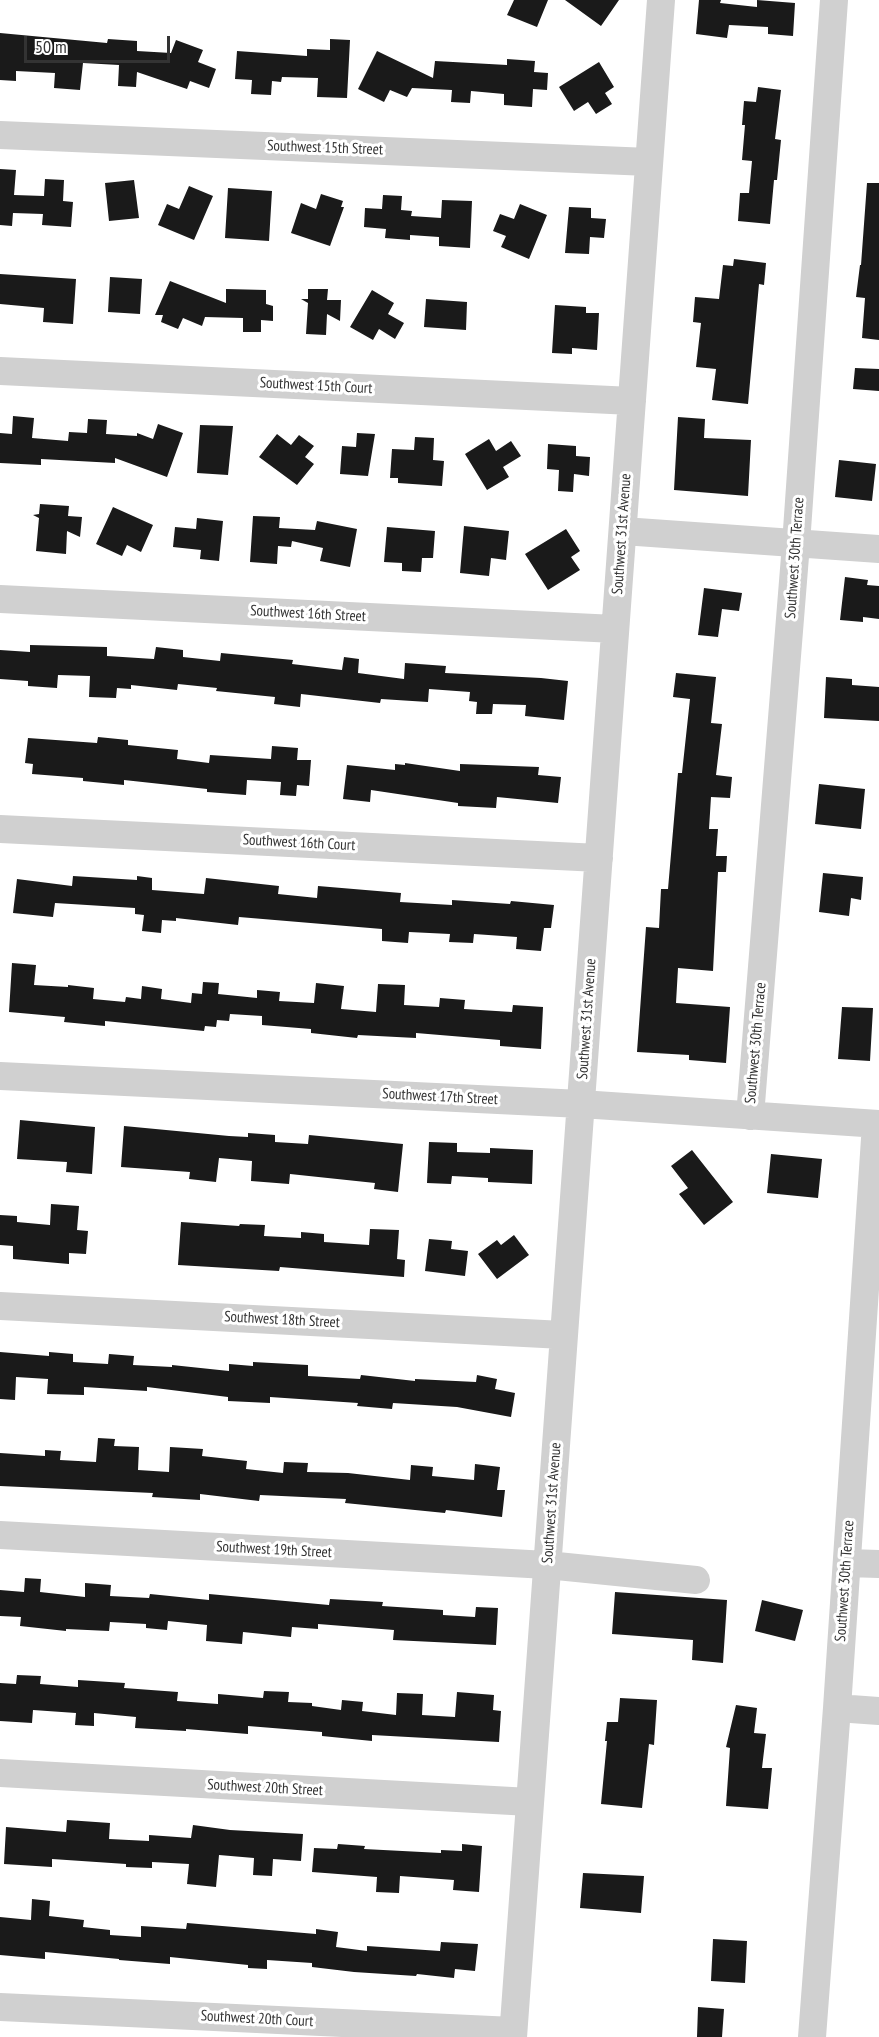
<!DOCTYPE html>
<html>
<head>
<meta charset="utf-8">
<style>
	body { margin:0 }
	#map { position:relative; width:879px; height:2037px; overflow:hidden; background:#fff; font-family:"PT Sans Narrow",sans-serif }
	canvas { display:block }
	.scale { position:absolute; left:24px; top:36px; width:146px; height:27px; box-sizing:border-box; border:3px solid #333; border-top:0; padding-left:8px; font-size:18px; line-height:21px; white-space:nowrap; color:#333; -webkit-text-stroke:4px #fff; paint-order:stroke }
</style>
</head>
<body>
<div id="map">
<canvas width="879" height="2037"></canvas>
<div class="scale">50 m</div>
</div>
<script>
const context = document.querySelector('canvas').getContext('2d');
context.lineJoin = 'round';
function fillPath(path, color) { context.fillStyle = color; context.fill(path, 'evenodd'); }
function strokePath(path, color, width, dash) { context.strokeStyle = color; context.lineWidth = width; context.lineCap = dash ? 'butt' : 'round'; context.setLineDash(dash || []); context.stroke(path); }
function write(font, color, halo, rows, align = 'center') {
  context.font = font + ' "PT Sans Narrow",sans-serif'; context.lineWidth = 6; context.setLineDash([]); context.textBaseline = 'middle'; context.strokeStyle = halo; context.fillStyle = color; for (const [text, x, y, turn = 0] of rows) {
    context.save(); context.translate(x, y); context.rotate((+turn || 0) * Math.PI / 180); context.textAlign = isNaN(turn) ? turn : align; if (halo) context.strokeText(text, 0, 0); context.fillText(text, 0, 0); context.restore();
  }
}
fillPath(new Path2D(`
	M514 0H548L537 27 507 15Z
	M565 0H619L601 26Z
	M699 0H721L720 3 757 7V0L795 3 793 36 768 34V27L729 25 727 38 696 34Z
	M0 33 107 43 108 39 137 41V51L171 53 176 40 203 50 198 62 216 69 209 88 190 81 187 89 137 72 136 87 118 86 119 65 83 63 80 90 54 88 55 73 16 71V81L0 80Z
	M330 39 350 40 347 98 317 97 318 78 282 77 281 82 272 81 271 95 251 94 252 80 235 79 237 51 307 56V49L330 50Z
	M377 51 433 78 435 61 507 65V59L535 61 534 72 548 73 547 90 533 89 532 107 504 105V94L471 91 470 103 451 102 452 90 412 88 407 97 390 90 384 102 358 89Z
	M599 62 614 87 605 93 612 104 596 114 588 102 574 111 559 87Z
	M758 87 781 90 775 139 781 140 777 180H774L770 224 738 221 740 193H749L752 161 742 160 745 125H742L744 101 756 102Z
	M0 169 16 170 14 195 44 196 45 179 64 180 63 201 73 202 71 227 42 225 43 214 13 213 12 226 0 225Z
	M134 180 139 218 109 221 105 183Z
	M867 183H879V340L862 338 865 298 856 297 860 265H861Z
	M189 186 213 196 194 240 158 225 167 204 179 209Z
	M228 188 272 191 269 241 225 238Z
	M321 194 343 201 341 207H344L330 246 291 233 301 203 316 209Z
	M383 195 402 196 401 210 412 211 411 216 441 218 442 200 472 201 470 248 439 246V237L410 235V240L385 238 386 229 364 227 365 208 382 209Z
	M520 204 547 215 529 259 501 247 506 236 493 231 500 214 514 219Z
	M569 207 591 208V218L606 219 604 238 590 237 589 254 565 253Z
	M734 259 766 263 764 285 759 284 748 404 712 400 716 369 696 367 701 323 693 322 695 297 719 299 723 265 733 266Z
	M0 274 76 279 73 324 43 322 44 308 0 304Z
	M110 277 142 279 140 314 108 312Z
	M170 281 226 303V289L266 290V304L273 306V321L261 320V332H243V318L205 317 202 326 183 318 178 329 161 322 163 315H155Z
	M308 289H328L327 300H341L340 321 327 314 326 335 306 334 308 303 301 299H308Z
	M372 290 394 303 388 314 404 323 395 339 379 329 373 340 350 327Z
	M426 299 467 302 466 330 424 327Z
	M555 305 586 307V313H599L597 350 572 348V354L552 353Z
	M855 368 879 369V391L853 389Z
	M13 416 34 418 32 438 68 441 69 432 87 433 88 419 107 420 106 434 137 436V433L153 439 158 424 183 433 167 477 115 458V463L41 459V465L0 463V433L12 434Z
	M678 417 705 419 704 438 751 440 748 496 674 490Z
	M200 425 233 426 228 475 197 473Z
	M357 433 375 434 368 476 340 474 342 446 356 447Z
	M277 434 291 445 299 435 314 446 305 457 314 464 297 485 259 457Z
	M415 437 434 438 433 460 444 461 442 486 398 483V478H390L392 449 414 450Z
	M489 439 496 451 511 441 521 456 503 467 509 477 487 490 465 454Z
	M548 444 576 446V456L590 457 589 476 574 474 573 492 558 491 559 470 547 469Z
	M839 460 876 464 872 501 835 497Z
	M40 504 69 506 68 516 82 517 80 537 67 531 66 554 36 551 39 518 33 515 39 514Z
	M113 507 153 525 141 552 127 545 122 556 96 544Z
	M253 516 280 517 279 528 315 530 317 521 357 529 350 567 320 561 323 548 292 541 291 547 278 546 277 564 250 562Z
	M197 518 223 521 219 561 200 559 201 550 173 547 175 527 196 529Z
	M464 526 509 531 506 560 491 558 489 576 460 573Z
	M387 527 435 531 433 558H422L421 572 402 571V563L384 562Z
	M566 529 580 551 571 557 580 570 548 590 525 554Z
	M845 577 868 580 867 585 879 586V619L863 617V622L840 620Z
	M704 588 742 593 739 611 722 609 718 637 698 635Z
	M30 645 107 647V656L154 659 156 647 183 650V657L220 661 221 653 293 660 292 664 342 670 344 657 359 659 358 673 404 679 405 663 446 666 445 673 541 678 568 681 564 720 525 716 526 705 493 704 492 714H476L477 702 469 701 470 692 429 689 428 702 381 699 380 703 301 694 300 707 274 704 275 697 216 691 217 688 178 684 177 690 131 685V689L117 688 116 698 89 697 90 676 58 675 57 688 28 686V681L0 679V650L30 652Z
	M676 673 716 677 711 723 722 724 716 775 732 777 730 798 711 797 709 829H718L716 856H727L726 872H718L713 971 678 968 676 1003 730 1007 726 1063 689 1060V1055L637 1052 646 927 659 928 661 889H668L678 773H682L690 699 673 697Z
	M826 677 852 679V685L879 687V721L824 718Z
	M98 737 128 740V745L178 750 177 759 209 763 210 755 271 759 272 746 298 748 297 760H311L309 786 297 785 296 796 280 795 281 782 247 780 246 795 207 792V789L124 780V785L83 781V778L32 774 33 764 25 763 28 738 97 743Z
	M405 763 460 771V764L539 767 538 775 561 777 558 803 497 797 496 808 458 806V803L371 790 370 802 343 799 347 765 395 770V764L405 765Z
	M819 784 865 789 861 829 815 824Z
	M823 873 863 877 861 900 851 898 849 916 819 912Z
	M73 876 137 880V876L152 878V890L204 894 206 878 279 886 278 894 317 898 318 886 401 893 400 902 452 905V900L510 904 511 901 554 905 551 928H544L541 951 516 949 517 937 474 934 473 943 449 942 450 934 409 932 408 943 382 941V929L239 917 238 925 176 918V921L162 920 161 933 142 931 144 915 135 914V908L55 903 53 917 13 913 17 879 72 886Z
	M12 963 36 965 34 985 68 987V985L94 988 93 999 125 1002 126 997 141 999 142 986 162 989 161 999 191 1003 192 993 202 994 203 982 219 983 218 994 257 998V990L280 992 279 1001 314 1003 316 983 344 986 341 1009 376 1012 378 984 405 985 404 1005 439 1007 440 998 465 1000 464 1009 512 1012 513 1005 543 1007 541 1049 500 1046V1040L416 1033V1038L358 1035 357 1038 311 1033V1029L262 1025V1016L230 1014 229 1021 217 1020 216 1027 205 1026 204 1031 105 1021V1026L64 1022 65 1017 9 1012Z
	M842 1007 873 1008 870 1061 838 1059Z
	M20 1120 95 1127 92 1174 66 1172 67 1162 17 1159Z
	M124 1126 229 1136 248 1137V1133L275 1135V1142L308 1144 309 1135 403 1144 398 1192 374 1189 375 1183 290 1174 289 1184 251 1181 252 1161 219 1158 216 1182 189 1179 190 1172 121 1167Z
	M429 1142 457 1143V1152L490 1153V1148L533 1150 532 1184 488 1182V1178L452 1176 451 1184 427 1183Z
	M692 1150 733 1202 704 1225 679 1194 688 1188 671 1166Z
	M771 1154 822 1159 818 1198 767 1193Z
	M51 1204 79 1206 77 1230 88 1231 86 1254 69 1253V1264L13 1259V1246L0 1245V1215L17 1216V1222L50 1225Z
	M181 1222 239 1226 240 1224 265 1225 264 1236 301 1238V1232L324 1234V1242L369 1245 370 1229 399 1230 397 1259 405 1260 404 1277 280 1267 279 1271 178 1265Z
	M514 1235 529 1255 497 1279 478 1254 497 1240 501 1245Z
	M429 1239 452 1241 451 1249 468 1251 465 1276 425 1271Z
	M0 1352 49 1356V1352L73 1354V1362L108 1364 109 1354 134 1356 133 1365 172 1367V1365L229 1371V1364L253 1366V1362L308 1365V1376L360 1379 361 1375 415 1381V1379L476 1382 477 1375 497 1379 495 1389 515 1393 511 1417 457 1407 393 1403 392 1409 357 1406 358 1403 270 1397V1403L228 1401V1397L147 1387V1391L84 1387V1395L47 1394 48 1379 16 1377 15 1400 0 1399Z
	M98 1438 115 1439 114 1446 139 1447 138 1470 169 1472 170 1447 203 1449 202 1456 247 1461 246 1469 283 1473 284 1462 308 1463 307 1472 348 1473 410 1480 411 1465 433 1467 432 1476 474 1480 475 1464 500 1467 497 1490H505L502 1517 446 1510 445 1513 345 1503 346 1499 260 1495 259 1501 200 1494V1500L152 1497 153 1493 0 1486V1453L45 1456V1450L61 1451 60 1460 96 1462Z
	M25 1578 41 1579 40 1592 85 1597V1583L111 1585 110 1596 149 1598 150 1594 209 1600V1594L329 1605 330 1599 383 1602 382 1606 443 1610V1615L475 1617 476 1607 498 1608 496 1645 393 1640 394 1630 318 1624V1629L292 1627 291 1637 243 1632 242 1644 206 1641 207 1625 168 1621 167 1630 146 1628V1624L110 1622 109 1631 66 1629V1631L20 1626 21 1617 0 1616V1590L24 1592Z
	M615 1592 727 1600 723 1663 692 1660 693 1640 612 1634Z
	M762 1600 803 1610 795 1641 755 1631Z
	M17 1675 41 1676 40 1684 78 1687V1680L125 1683 124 1688 178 1692 177 1701 218 1704V1694L263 1698 264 1691 289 1692 288 1702 312 1703V1706L341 1710 342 1700 363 1702 362 1711 396 1715 397 1693 423 1694 422 1715 455 1717 457 1692 494 1695 493 1710 501 1711 499 1742 372 1735V1741L322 1736V1732L248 1726V1734L186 1729V1731L135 1728 136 1717 94 1713V1726L75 1725 76 1713 33 1710 32 1723 0 1721V1683L16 1684Z
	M620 1698 657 1700 654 1745 649 1744 642 1808 601 1804 607 1741H605L607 1722H618Z
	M736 1705 757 1708 754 1733 766 1734 762 1768H772L768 1809 726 1806 730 1748 726 1747Z
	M67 1820 110 1823 109 1839 149 1841V1835L191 1838 193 1825 230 1830 303 1834 301 1861 273 1859 272 1876 253 1875 254 1858 219 1855 216 1887 187 1884 189 1864 152 1862V1868L126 1867V1864L52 1859V1867L4 1864 6 1827 66 1832Z
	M338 1844 365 1846 364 1849 441 1853V1850L462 1851V1844L482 1846 479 1892 453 1890 454 1880 400 1876 399 1893 376 1892 377 1877 312 1872 314 1848 337 1849Z
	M583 1873 644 1876 641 1913 580 1908Z
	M32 1899 50 1901 49 1916 84 1920 83 1927 110 1930V1935L141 1937V1926L186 1929 187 1923 316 1934V1929L338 1932 336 1947 367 1951V1946L440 1951 441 1942 478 1944 475 1971 455 1969 454 1978 417 1974 416 1976 354 1972 312 1967V1963L267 1960V1969L248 1968V1965L170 1957V1964L119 1960V1959L45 1952V1959L0 1955V1917L31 1920Z
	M713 1939 747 1941 745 1983 711 1981Z
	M698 2007 724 2009 722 2037H697Z`), '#1a1a1a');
strokePath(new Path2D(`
	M0 135 649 162
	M0 371 632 401
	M623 531 879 549
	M0 599 615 629
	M0 829 599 858
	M0 1076 581 1104 879 1124
	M750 1116 796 544 834 0
	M0 1306 563 1335
	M0 1535 547 1565 696 1580
	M847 1563 879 1564
	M837 1708 879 1711
	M0 1773 530 1802
	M0 2007 513 2031
	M513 2037 661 0
	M812 2037 837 1708 876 1124`), '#d0d0d0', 28);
write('15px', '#333', '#fff', [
	["Southwest 15th Street",325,148,2],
	["Southwest 15th Court",316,386,3],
	["Southwest 31st Avenue",622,534,-86],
	["Southwest 30th Terrace",795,558,-86],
	["Southwest 16th Street",308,614,3],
	["Southwest 16th Court",299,843,3],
	["Southwest 31st Avenue",587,1019,-86],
	["Southwest 30th Terrace",756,1043,-85],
	["Southwest 17th Street",440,1097,3],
	["Southwest 18th Street",282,1320,3],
	["Southwest 31st Avenue",552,1503,-86],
	["Southwest 19th Street",274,1550,3],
	["Southwest 30th Terrace",845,1581,-86],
	["Southwest 20th Street",265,1788,3],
	["Southwest 20th Court",257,2019,3]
]);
</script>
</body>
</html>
